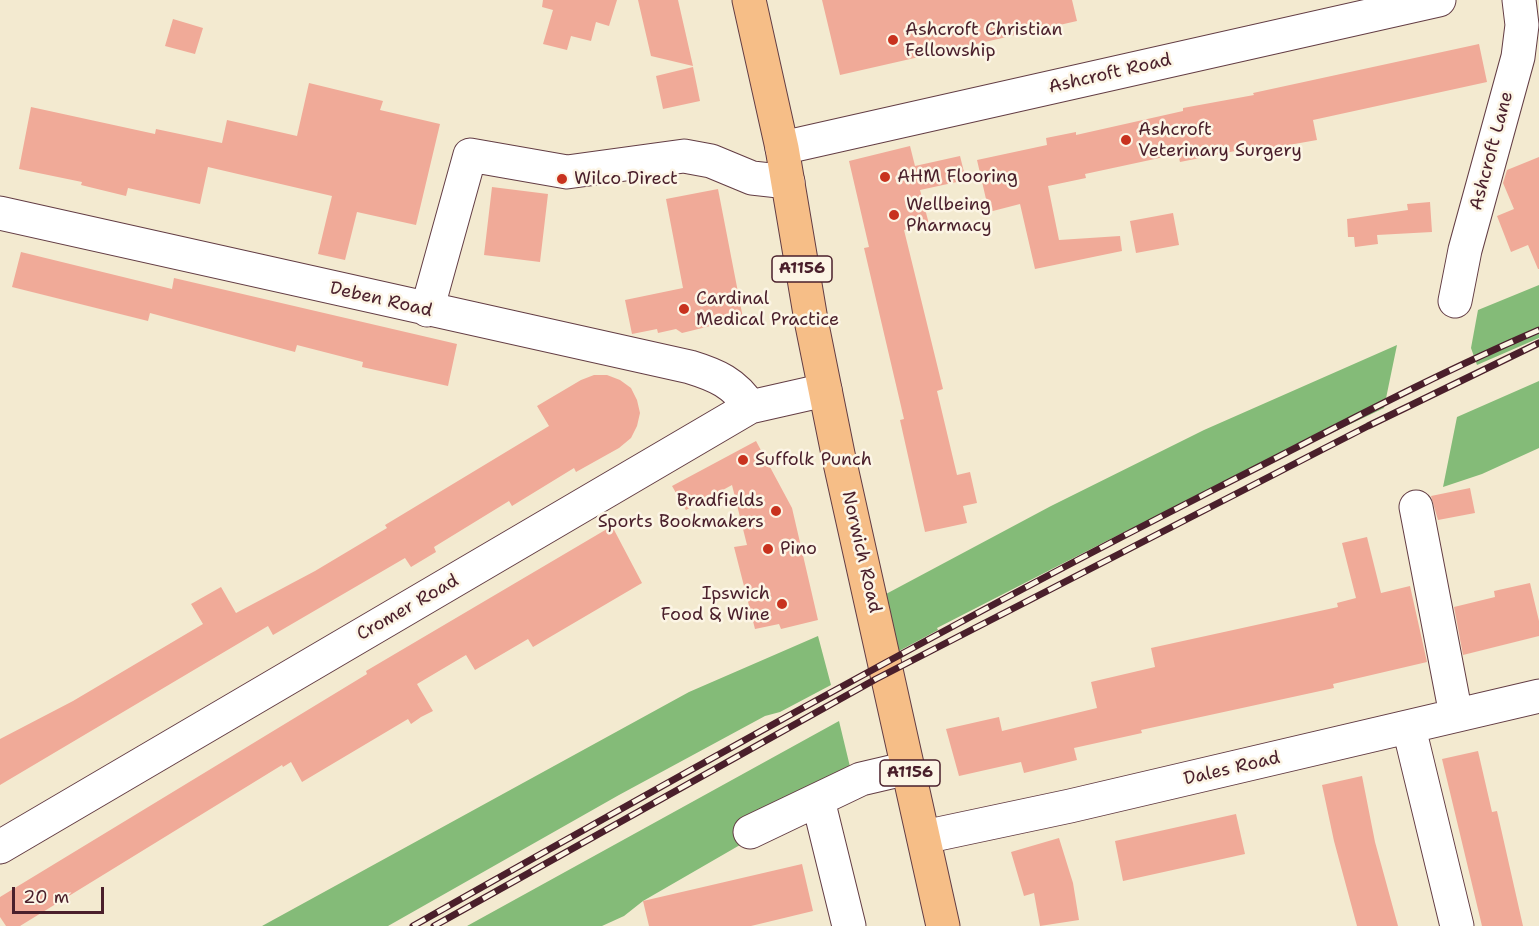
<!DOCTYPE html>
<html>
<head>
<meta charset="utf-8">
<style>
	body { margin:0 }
	#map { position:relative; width:1539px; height:926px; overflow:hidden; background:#f3ead0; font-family:"Shantell Sans",sans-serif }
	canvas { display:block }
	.scale { position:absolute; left:12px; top:887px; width:92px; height:27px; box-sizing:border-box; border:3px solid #4a1f2b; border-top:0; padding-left:8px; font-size:18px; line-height:21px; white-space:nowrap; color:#4a1f2b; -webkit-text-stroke:4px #fcf5e5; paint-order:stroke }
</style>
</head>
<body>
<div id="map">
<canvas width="1539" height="926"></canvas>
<div class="scale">20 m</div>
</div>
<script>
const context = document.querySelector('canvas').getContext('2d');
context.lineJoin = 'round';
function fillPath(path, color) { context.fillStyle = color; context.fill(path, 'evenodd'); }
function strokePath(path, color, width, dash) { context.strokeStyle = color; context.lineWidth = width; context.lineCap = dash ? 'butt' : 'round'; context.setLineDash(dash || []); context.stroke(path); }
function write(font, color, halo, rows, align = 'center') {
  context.font = font + ' "Shantell Sans",sans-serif'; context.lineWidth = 5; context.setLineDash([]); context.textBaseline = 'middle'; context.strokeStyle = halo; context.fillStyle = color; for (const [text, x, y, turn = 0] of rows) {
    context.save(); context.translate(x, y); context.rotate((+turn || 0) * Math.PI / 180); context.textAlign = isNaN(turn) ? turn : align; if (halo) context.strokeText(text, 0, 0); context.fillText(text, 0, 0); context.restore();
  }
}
fillPath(new Path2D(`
	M1539 285V338L1477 365 1471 348 1478 310Z
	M1397 345 1384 408 1124 532 937 628 938 630 899 651 886 594 1051 506 1204 430Z
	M1539 381V448L1482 474 1443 487 1457 417Z
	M818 636 831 685 780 712 765 716 619 795 388 926H262L689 692Z
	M839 721 852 775 849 782 643 901 624 916 602 926H467Z`), '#84bb78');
fillPath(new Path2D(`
	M543 0H617L609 26 596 22 591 41 571 36 567 50 543 44 553 10 542 7Z
	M638 0H678L693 66 651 56Z
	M822 0H1072L1077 21 840 75Z
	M173 19 203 28 195 54 165 46Z
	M1479 44 1487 82 1313 120 1317 140 1266 149 1265 145 1180 162 1178 154 1085 174 1086 178 1048 186 1059 240 1120 236 1122 251 1035 269 1020 204 989 212 977 160 1047 145 1046 138 1076 132V135L1183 111V108L1254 95 1253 93Z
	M693 67 700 101 663 109 656 76Z
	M309 83 383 101 380 110 440 124 416 225 357 212 345 260 318 254 332 196 208 167 200 204 128 188 126 196 81 185 82 182 19 169 31 107 155 134 156 129 222 143 227 120 297 136Z
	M910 146 915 166 960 156 966 180 920 190 929 224 904 230 943 389 937 391 957 475 970 472 977 503 963 506 967 523 925 532 900 420 904 419 864 248 869 247 849 161Z
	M1539 157V269H1538L1528 245 1511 252 1497 216 1514 209 1503 183 1507 170Z
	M492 187 548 194 540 262 484 255Z
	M718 189 743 318 682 333 676 329 658 333 657 329 632 334 625 300 683 288 666 199Z
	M1430 202 1432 232 1377 235 1378 244 1355 247 1354 237H1348L1347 219 1408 210 1407 204Z
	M1173 213 1179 245 1136 253 1130 221Z
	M21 252 172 289 174 278 457 344 448 386 362 367 363 362 297 345 295 352 150 313 148 321 12 287Z
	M594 375H607L620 380 631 388 637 400 640 413 637 426 631 438 619 448 576 472 574 468 512 506 509 501 434 547 436 552 411 567 405 558 273 635 268 626 0 785V739L73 701 203 624 191 604 221 587 236 613 315 571 387 528 385 525 549 426 537 406 581 380Z
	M756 441 792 508 818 620 781 629 779 624 755 629 734 547 747 545 732 485 686 510 672 486Z
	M1470 488 1475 513 1438 520 1431 496Z
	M612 526 642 583 533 647 528 639 475 670 466 655 417 684 433 711 421 717 411 724 408 719 302 782 291 762 283 767 282 765 20 926H6L0 917V897L367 674 366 671Z
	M1367 537 1381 593 1410 586 1427 662 1333 684 1334 688 1141 730 1142 733 1074 748 1077 760 1024 773 1021 762 959 776 946 729 999 717 1002 731 1097 708 1091 682 1155 667 1151 648 1338 607 1337 603 1356 598 1342 543Z
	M1530 583 1539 621V636L1463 655 1454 607 1495 597 1494 591Z
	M1478 751 1492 812 1497 811 1523 926H1482L1442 759Z
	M1362 776 1375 842 1398 926H1357L1334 841 1322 785Z
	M1236 814 1245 854 1123 881 1115 841Z
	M1059 838 1073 883 1079 920 1040 926 1034 893 1024 896 1011 852Z
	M802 864 813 911 751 926H649L643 901Z`), '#f0aa98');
const minor = new Path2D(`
	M782 148 1439 0
	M0 213 690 367C716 375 735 383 750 407
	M1455 301 1465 250 1518 57 1522 25 1519 0
	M427 310 470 155 567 172 684 156 711 161 752 178 788 182
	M1416 507 1456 715
	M1409 728 1457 926
	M818 800 849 926
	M750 832 861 779 908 768
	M924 837 1070 806 1539 696
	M0 847 750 407 825 390`);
const major = new Path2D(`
	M749 0 782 148 811 320 838 454 943 926`);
strokePath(minor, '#633d44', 35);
strokePath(major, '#633d44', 35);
strokePath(minor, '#fff', 33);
strokePath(major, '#f6be87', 33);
const rail = new Path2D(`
	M413 926C679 776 945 626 1217 488 1324 434 1429 377 1539 330
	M434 926 876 679 1368 426 1539 343`);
strokePath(rail, '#4a1f2b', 7);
strokePath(rail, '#fcf5e5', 4.5, [14]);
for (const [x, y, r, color] of [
	[893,40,6,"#c8321e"],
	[1126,140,6,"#c8321e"],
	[885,177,6,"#c8321e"],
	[562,179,6,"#c8321e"],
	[894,215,6,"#c8321e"],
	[684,309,6,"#c8321e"],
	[743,460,6,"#c8321e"],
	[776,511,6,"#c8321e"],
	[768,549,6,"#c8321e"],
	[782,604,6,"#c8321e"]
]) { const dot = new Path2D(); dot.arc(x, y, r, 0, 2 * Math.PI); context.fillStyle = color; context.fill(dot); strokePath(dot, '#fcf5e5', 2); }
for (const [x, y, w] of [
	[802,269,60],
	[910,773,60]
]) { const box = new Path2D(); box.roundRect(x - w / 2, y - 13, w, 26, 4.5); context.fillStyle = '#fcf5e5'; context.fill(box); strokePath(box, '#4a1f2b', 1.5); }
write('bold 16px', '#4a1f2b', null, [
	["A1156",802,269],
	["A1156",910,773]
]);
write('18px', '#4a1f2b', '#fcf5e5', [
	["Ashcroft Christian",905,30],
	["Fellowship",905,51],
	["Ashcroft",1138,130],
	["Veterinary Surgery",1138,151],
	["AHM Flooring",897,177],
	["Wilco Direct",574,179],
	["Wellbeing",906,205],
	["Pharmacy",906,226],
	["Cardinal",696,299],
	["Medical Practice",696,320],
	["Suffolk Punch",755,460],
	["Bradfields",764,501,"right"],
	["Sports Bookmakers",764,522,"right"],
	["Pino",780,549],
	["Ipswich",770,594,"right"],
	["Food & Wine",770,615,"right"]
], 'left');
write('18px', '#4a1f2b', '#fcf5e5', [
	["Ashcroft Road",1110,74,-13],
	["Ashcroft Lane",1492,151,-75],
	["Deben Road",381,300,13],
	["Norwich Road",861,552,77],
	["Cromer Road",408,608,-30],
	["Dales Road",1232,769,-13]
]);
</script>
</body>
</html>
